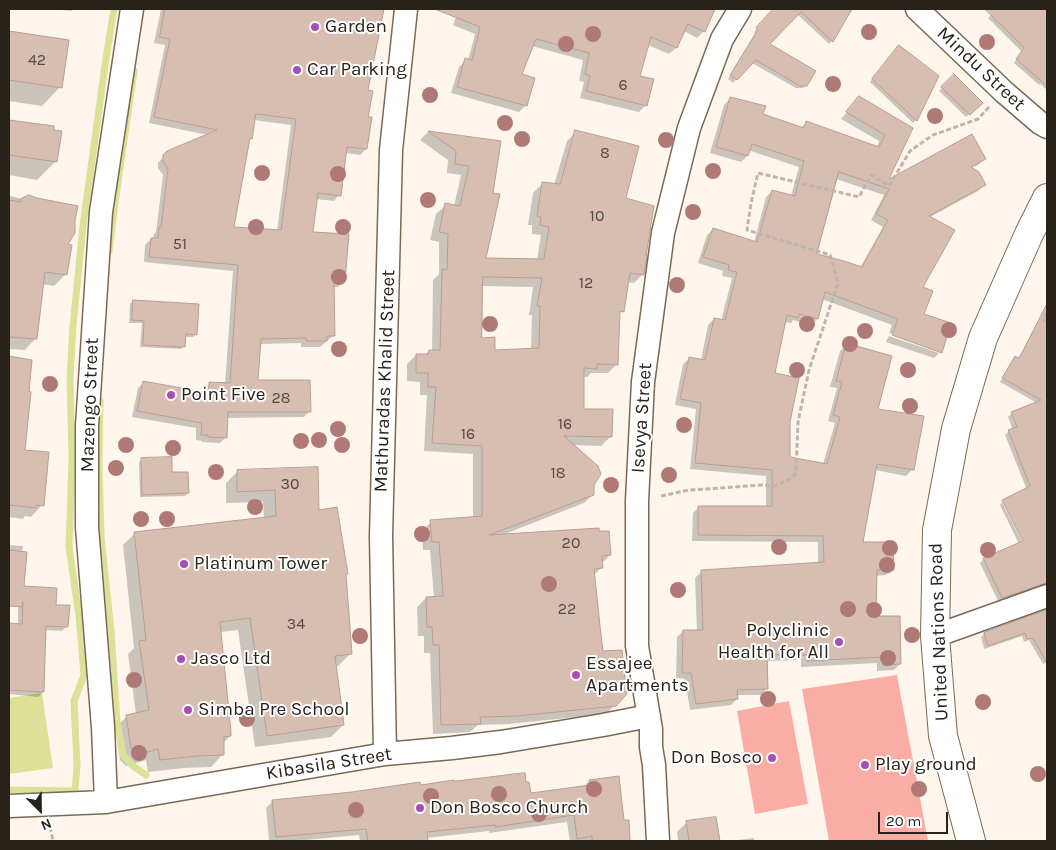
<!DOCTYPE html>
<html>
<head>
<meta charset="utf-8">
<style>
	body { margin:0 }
	#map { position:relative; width:1056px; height:850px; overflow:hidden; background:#fef6ed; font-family:Karla,sans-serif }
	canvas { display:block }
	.frame { position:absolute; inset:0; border:10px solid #29221a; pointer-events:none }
	.north { position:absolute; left:15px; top:785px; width:50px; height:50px; -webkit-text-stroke:4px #fff; paint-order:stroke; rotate:157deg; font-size:14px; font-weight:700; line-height:20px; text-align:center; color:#29221a }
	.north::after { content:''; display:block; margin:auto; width:18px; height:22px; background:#29221a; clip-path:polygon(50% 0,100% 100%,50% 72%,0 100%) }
	.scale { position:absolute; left:878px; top:812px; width:70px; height:22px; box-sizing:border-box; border:2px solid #29221a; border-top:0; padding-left:6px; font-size:15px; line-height:18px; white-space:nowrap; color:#29221a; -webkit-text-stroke:4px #fff; paint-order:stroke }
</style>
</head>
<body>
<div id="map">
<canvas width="1056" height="850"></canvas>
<div class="frame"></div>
<div class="north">N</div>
<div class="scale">20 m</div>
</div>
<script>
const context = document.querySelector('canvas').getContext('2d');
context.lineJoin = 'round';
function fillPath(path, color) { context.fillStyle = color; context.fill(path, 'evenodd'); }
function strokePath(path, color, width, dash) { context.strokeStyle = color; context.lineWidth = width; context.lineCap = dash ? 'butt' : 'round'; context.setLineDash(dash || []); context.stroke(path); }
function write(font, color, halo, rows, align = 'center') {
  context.font = font + ' Karla,sans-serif'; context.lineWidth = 4; context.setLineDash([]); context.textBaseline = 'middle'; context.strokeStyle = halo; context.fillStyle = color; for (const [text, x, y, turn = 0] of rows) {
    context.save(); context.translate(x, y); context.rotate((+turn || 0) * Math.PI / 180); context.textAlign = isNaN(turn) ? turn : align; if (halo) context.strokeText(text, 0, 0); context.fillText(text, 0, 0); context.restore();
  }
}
fillPath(new Path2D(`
	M897 675 928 841H829L802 689Z
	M789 701 808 804 755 814 737 711Z`), '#f9ada4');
fillPath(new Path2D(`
	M42 693 53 768 9 774V698Z`), '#dbe297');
fillPath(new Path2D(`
	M50 9H74L71 11Z
	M161 9H383L366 91V149L360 155 345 153 339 195 334 201 316 199 312 233 344 281 338 287H333L334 335 320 347H301V343L259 344 257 382 310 411 304 417 226 418V437L220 443 202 442V441L196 440V428L132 417 138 388 144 382 204 394V389L210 383 225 384 233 271 144 262 145 245 151 239H153L154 234 156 232 163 175 158 168V163L167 152 208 135 149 123 165 45 154 43ZM254 120 291 125 277 231 232 228 248 142 251 138Z
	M459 9H714L704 31 697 38 684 31 676 48 669 54 648 45 639 76 646 105 639 112 580 98 584 82 579 81 583 60 532 46 520 75 526 105 519 112 451 93 459 67 466 60 468 61 475 34 453 25Z
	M774 9H839L846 15 832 41 829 44 797 14 768 45 806 85 803 88H796L752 63 733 83 728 79 755 33 754 32Z
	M997 9H1047V90L1040 84 1039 85 1014 63 1022 52 988 18Z
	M9 33 68 41 60 87 42 106 9 101Z
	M896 49 937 76 916 120 913 123 870 82Z
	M954 76 981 103 966 117 939 91Z
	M859 98 912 129 886 182 984 159 978 165 971 168 985 184 978 191 930 217 921 288 922 315 940 352 934 358 886 342 889 336 939 353V350L889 333 892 325 822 299 817 319 811 325 793 320 791 323 785 322 773 374 788 422 789 459 823 464 835 423 828 421 837 388 830 387 840 351 846 345 876 410 912 470 906 476 875 470 862 543 892 569 886 575 876 576 875 618 900 664 894 670 877 671V663L801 667V660L766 661 767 688 761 695H737V699L731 705 690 710 685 679 676 678 677 637 683 631H697L695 578 702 571 818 564V542L692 541 693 513 699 507H766V476L690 469 696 409 675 405 683 364 690 358 701 360 708 325 714 319 721 321 732 278 722 276 723 271 698 263 707 235 713 229 754 242 766 197 772 191 791 196 799 167 748 150 747 156 741 162 710 153 724 105 730 99 761 115 801 128 807 122 877 147 879 141 841 119ZM836 179 884 195 871 220 883 227 860 268 815 255Z
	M9 121 53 127 56 161 37 180 9 175Z
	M428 132 500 142 491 194 485 259 537 260 541 235 532 234V225H528L533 193 542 184 554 185 567 141 576 132 625 199 643 274 634 283 627 282 622 311 618 315 617 364 608 373H591L587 377H583V410L610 437 601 446 572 445 593 484V494L584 503 502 535 610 555 601 564V568L594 575 602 652 615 705 606 714 509 724 478 725 470 732 433 734 430 653H424V636H418L417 607 426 598H434L430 550H423L422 531 431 522 473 518V454L424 451 427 395H420V382L407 381V364L416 355H425L429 351H432L433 280 439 274V242L430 240 436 214 446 205 454 206 461 175 447 173 448 160 420 140ZM482 286 533 287 529 315H532L531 350 494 351 480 339Z
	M9 196 23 199 66 245V274L54 286 43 284 36 338 25 350 9 349Z
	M133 301 196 334 193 337H184V346L181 349 140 347 142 323H129L130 304Z
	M1039 322 1042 329 1047 332V587L1045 586 1038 587 998 601 980 563 984 559 1019 544 1000 505 1002 502 1025 547 1027 490 1005 435 1009 431 1013 430 1008 417 1012 413 1037 403 1000 382 1012 362 1018 359 1036 325Z
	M9 357 31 361 23 451 42 505 31 517 25 516 23 519 9 517Z
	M142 459 171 473 188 493 185 496 140 497 139 462Z
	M317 468V512L347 574 345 575 350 654 338 666H335L343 725 331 737 255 747 238 630 220 632 230 736 223 743V754L211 767 184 768 148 772 146 760 126 766 120 760 115 728 127 716 136 714 128 654 134 648 123 545 135 533 264 519 263 502 226 503V483L238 471Z
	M9 545 23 546 18 586 9 585Z
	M18 592 54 606 67 626 62 631 44 630 43 692 38 697 9 694V624H18Z
	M1047 611V662L1043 664 1029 640 1024 642 1022 636 984 649 981 637 984 634Z
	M589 781 623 821H627L628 841H570L567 822 489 833V831L426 838 427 841H360L359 835 295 841H269L266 808 273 801 419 786 525 784 530 795 583 787Z
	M715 818 719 841H678L677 832 687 822Z
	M754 838V841H730Z`), '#0003');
strokePath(new Path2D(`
	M109 251 115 203 134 71
	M100 401 99 466 101 536 111 631 117 722 123 755 133 766 146 775
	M9 790 75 791 77 765 74 701 84 675 79 616 69 547 72 459 70 378 73 326 83 226 106 58 114 9`), '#dbe297', 7);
const building = new Path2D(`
	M165 9H384L368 90 373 91 368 117H372L367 149 347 147 341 196 318 193 313 232 349 234 345 281H334L335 336H327V341H306V338L261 339 258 380H310L311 412H228L227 438 208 437V435H201L202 423 137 411 143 381 209 393V382L230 383 238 265 149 257 151 238H158L159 227H161L168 169 163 162V155L167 151 217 130 154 117 170 39 160 37ZM256 114 296 119 281 230 234 227 250 138 252 139Z
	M437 9H715L705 32 688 24 677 48 651 37 640 76 654 79 647 106 586 91 590 76 585 74 589 53 536 39 522 74 535 78 527 106 457 87 465 58 472 60 480 27 437 10Z
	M773 9H852L833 42 801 12 770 44 816 71 807 86H800L756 60 737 80 730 75 758 30 756 28Z
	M985 9H1047V86L1016 59 1024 48Z
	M9 31 69 40 62 88 9 80Z
	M899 45 939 76 917 121 872 79Z
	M954 74 983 103 970 115 941 87Z
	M859 96 913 128 889 179 972 134 986 159 971 167 979 172 986 185 929 216 955 230 923 287 933 291 924 314 951 323 942 353 892 335 898 319 825 292 818 319 799 314 798 318 787 315 775 373 799 378 790 422V457L827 464 840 417 833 415 842 382 836 381 846 343 892 356 878 409 924 416 914 470 877 464 863 542H893L894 570H877L876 616H900L901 664 883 665V657L807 661V655H767L768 689 737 690 738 699 696 704 691 673H682L683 630H703L701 570 824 562 823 536 698 535V506H772V470L695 463 701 403 680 399 689 357 705 360 714 318 725 320 737 272 728 270 729 265 703 257 713 228 757 242 772 190 795 196 804 161 752 144 748 156 716 147 730 97 766 106 763 114 804 128 806 121 879 147 885 135 846 112ZM839 172 889 189 876 214 888 220 862 267 844 261 817 254Z
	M9 120 54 126V130L62 131 57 162 9 155Z
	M575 130 639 146 626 198 654 206 646 256H647L644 275 630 273 624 312 620 311 618 365 597 364V369L584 368V409H613L612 437 564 436 598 466 601 474 594 485V495L489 535 599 528V531H609L611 555 602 556 603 568 594 569 600 626 603 651 622 650 627 694 616 706 518 716 480 717 481 724 441 725 439 645H433L432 627H427L426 597 443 596 439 542H432L430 520 482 516V446L432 443 436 387H428V373H416V354H428L429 350H440L442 269 447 270 448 234 439 232 445 203 460 206 469 166 455 164 456 151 428 131 501 141 493 193 500 194 486 258 544 259 549 227 540 225 541 217 537 216 542 182 560 184ZM483 277 542 278 537 306H540L539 348 495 350V337L482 338Z
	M29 195 37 198 78 206 75 220V233L68 244 72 245 67 275 45 272 37 339 9 337V200L21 202V199Z
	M133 300 199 304 197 335 186 334 185 347 143 345 144 321 132 320Z
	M1047 304V583L1043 584 1002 598 983 558 1023 541 1002 500 1030 486 1008 430 1017 427 1011 412 1041 400 1002 378 1015 356 1019 358Z
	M9 356 32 360 29 391 31 392 25 450 49 452 44 506 36 505V508L9 505Z
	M172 457V472H188L189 493 142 495 141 458Z
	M318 467 319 510 337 507 348 574H346L352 654 335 656 344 725 267 736 250 618 220 622 231 732V736L224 737V755L197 756 160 760 158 749 139 755 131 748 126 715 149 710 139 641 146 640 134 532 276 516 275 490 237 492V470Z
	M9 550 27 552 24 586 57 588 56 605H70L68 627 46 626 44 692 9 690V623L22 624 23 602 22 607 9 606Z
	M1047 610V663L1033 638 1027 639 1025 633 988 646 984 633Z
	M525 773 526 782H529L531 793 590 785 589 780 619 776 624 820H629L630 841H592V836L577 839 574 815 495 827V825L427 832 428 841H368L366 829 276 837 272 800 352 792 420 782 421 785 454 780V781Z
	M716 817 720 841H689L686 821Z`);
fillPath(building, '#d8beb0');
strokePath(building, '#b89e91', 1);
const street = new Path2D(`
	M917 9 1004 92 1040 123 1047 127
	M935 636 1047 596
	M385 754 381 536 391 150 406 9
	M106 802 103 727 87 527V426L101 212 132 9
	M9 806 106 802 385 754 452 748 501 742 603 725 649 716
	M658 841 654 765 651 747V729L637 646V501L643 382 663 233 689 128 722 39 740 9`);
const secondary = new Path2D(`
	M971 841 943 736 935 636 937 530 956 429 983 338 1029 234 1047 198`);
strokePath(street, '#7a6956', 25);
strokePath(secondary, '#7a6956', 30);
strokePath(new Path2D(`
	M1047 313 1043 319 1047 322
	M661 496 689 490 707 489 761 485 775 486 790 479 796 473 798 422 809 370 838 283 830 255 747 230 751 203 758 173 859 197 871 175 889 186 910 151 933 135 978 119 989 107
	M50 827 53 841`), '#bdb6ad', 3, [5, 2.5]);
strokePath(street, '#fff', 22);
strokePath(secondary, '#fff', 28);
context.fillStyle = '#af7975';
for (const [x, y] of [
	[869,32],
	[593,34],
	[987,42],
	[566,44],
	[833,84],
	[430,95],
	[935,116],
	[505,123],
	[522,139],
	[666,140],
	[713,171],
	[262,173],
	[338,174],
	[428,200],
	[693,212],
	[256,227],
	[343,227],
	[339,277],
	[677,285],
	[490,324],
	[807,324],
	[949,330],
	[865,331],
	[850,344],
	[339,349],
	[797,370],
	[908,370],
	[50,384],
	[910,406],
	[684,425],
	[338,429],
	[319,440],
	[301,441],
	[126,445],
	[342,445],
	[173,448],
	[116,468],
	[216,472],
	[669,475],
	[611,485],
	[255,507],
	[141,519],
	[167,519],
	[422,534],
	[779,547],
	[890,548],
	[988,550],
	[887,565],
	[549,584],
	[678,590],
	[848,609],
	[874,610],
	[912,635],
	[360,636],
	[888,658],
	[134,680],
	[768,699],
	[983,702],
	[247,719],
	[139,753],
	[1038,774],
	[594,789],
	[919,789],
	[499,794],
	[431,796],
	[356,810],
	[539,814]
]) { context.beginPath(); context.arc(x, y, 8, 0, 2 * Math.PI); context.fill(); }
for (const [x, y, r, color] of [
	[315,27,5,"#a94cb6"],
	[297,70,5,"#a94cb6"],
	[171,395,5,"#a94cb6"],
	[184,564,5,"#a94cb6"],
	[839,642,5,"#a94cb6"],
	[181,659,5,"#a94cb6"],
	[576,675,5,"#a94cb6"],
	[188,710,5,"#a94cb6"],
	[772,758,5,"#a94cb6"],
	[865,765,5,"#a94cb6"],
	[420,808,5,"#a94cb6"]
]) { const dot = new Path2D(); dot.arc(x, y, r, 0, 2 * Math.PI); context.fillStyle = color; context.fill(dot); strokePath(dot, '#fff', 2); }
write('16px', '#554940', null, [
	["42",37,60],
	["6",623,85],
	["8",605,153],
	["10",597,216],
	["51",180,244],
	["12",586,283],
	["28",281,398],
	["16",565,424],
	["16",468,434],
	["18",558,473],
	["30",290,484],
	["20",571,543],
	["22",567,609],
	["34",296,624]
]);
write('19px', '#29221a', '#fff', [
	["Garden",325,27],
	["Car Parking",307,70],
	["Point Five",181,395],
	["Platinum Tower",194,564],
	["Polyclinic",829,631,"right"],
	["Health for All",829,653,"right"],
	["Jasco Ltd",191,659],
	["Essajee",586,664],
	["Apartments",586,686],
	["Simba Pre School",198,710],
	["Don Bosco",762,758,"right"],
	["Play ground",875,765],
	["Don Bosco Church",430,808]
], 'left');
write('19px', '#29221a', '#fff', [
	["Mindu Street",981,69,43],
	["Mathuradas Khalid Street",385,381,-88],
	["Mazengo Street",90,405,-88],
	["Isevya Street",642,418,-86],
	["United Nations Road",939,632,-92],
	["Kibasila Street",329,764,-9]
]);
</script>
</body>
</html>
